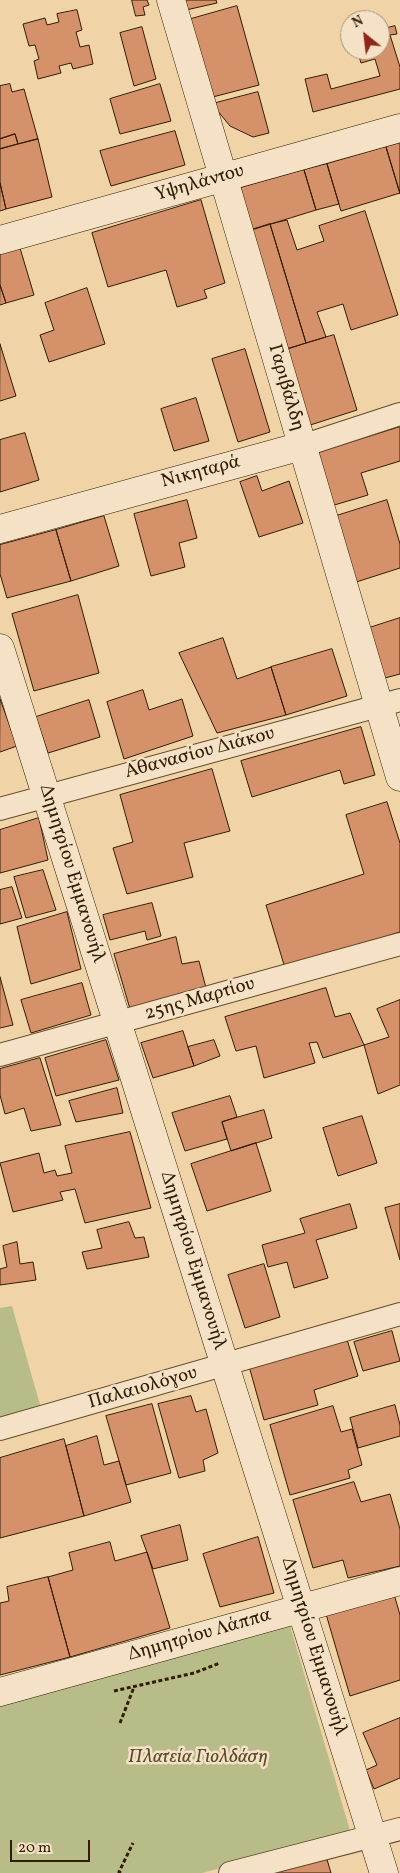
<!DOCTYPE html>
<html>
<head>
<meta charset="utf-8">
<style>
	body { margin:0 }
	#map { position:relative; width:400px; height:1873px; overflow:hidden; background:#f0d3a7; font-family:Vollkorn,serif }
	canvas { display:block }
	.north { position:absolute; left:340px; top:10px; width:50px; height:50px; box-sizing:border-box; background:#f5e2c6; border:1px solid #a79378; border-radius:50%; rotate:331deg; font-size:14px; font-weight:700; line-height:20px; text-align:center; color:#321c02 }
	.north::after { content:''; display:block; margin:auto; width:18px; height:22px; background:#8f2418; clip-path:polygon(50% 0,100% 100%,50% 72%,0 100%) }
	.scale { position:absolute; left:10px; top:1840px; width:80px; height:22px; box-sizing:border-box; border:2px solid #321c02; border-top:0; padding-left:6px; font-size:15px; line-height:18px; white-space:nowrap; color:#321c02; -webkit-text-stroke:4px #f5e2c6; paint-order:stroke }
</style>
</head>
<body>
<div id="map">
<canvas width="400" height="1873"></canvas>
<div class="north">N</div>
<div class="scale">20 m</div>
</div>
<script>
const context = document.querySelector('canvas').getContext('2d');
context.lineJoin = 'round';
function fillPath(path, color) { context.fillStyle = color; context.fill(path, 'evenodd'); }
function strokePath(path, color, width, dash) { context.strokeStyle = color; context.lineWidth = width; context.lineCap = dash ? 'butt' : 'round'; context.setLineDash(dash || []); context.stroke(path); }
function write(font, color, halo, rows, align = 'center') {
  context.font = font + ' Vollkorn,serif'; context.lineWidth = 5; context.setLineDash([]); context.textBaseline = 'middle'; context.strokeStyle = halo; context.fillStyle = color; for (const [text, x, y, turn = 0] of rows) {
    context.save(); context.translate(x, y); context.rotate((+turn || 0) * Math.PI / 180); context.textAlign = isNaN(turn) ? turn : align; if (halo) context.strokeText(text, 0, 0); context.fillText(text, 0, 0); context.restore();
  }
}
fillPath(new Path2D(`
	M12 1306 42 1412 0 1424V1308Z
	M288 1619 351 1834 202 1873H0V1697Z`), '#b8bc88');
const building = new Path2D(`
	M132 0H147L149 5 143 7 145 15 136 16Z
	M183 0H216L217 3 186 10Z
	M237 6 259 85 205 99 184 21Z
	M77 10 82 30 76 32 80 47 89 45 93 64 73 69 71 63 59 66 61 73 38 79 34 61 39 59 35 45 29 46 23 24 45 18 47 25 59 22 57 14Z
	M395 26 397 34 390 35 400 67V89L313 112 305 79 327 74 331 89 380 76 375 59 361 63 357 50H380V30Z
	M142 27 156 79 134 86 120 33Z
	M10 84 12 92 24 89 38 139 18 144 15 134 0 139V86Z
	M160 84 171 121 120 134 110 99Z
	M258 92 269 133 253 137 230 126 212 104Z
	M175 131 185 165 111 186 100 151Z
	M15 134 18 144 0 149V139Z
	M38 139 52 197 6 209 0 183V149Z
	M400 143V194L386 147Z
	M386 147 400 193 341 211 327 164Z
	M327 164 339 204 316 210 304 170Z
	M304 170 316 210 245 232 233 190Z
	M0 183 6 209 0 211Z
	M201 200 225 283 204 290 207 298 177 307 166 270 108 287 92 233Z
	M365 211 398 315 351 330 343 304 317 312 326 337 306 343 270 224 287 220 297 250 324 241 319 226Z
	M270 224 306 343 281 351 245 232Z
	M20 248 34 295 6 303 0 285V254Z
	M0 285 6 303 0 305Z
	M87 288 105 344 49 362 40 335 54 330 45 303Z
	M334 335 357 410 304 427 281 351Z
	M0 344 16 396 0 401Z
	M245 349 270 432 238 442 212 359Z
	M196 398 209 441 174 451 161 409Z
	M400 427V461L361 473 368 495 331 506 314 454Z
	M25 433 39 480 0 492V440Z
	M257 476 262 491 289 481 303 523 259 537 240 482Z
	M187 500 197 538 179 543 185 567 151 576 134 514Z
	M387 500 400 544V568L350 584 330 518Z
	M104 516 119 566 71 581 56 530Z
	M56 530 71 581 7 598 0 574V545Z
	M78 595 99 673 34 691 12 614Z
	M400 618V674L381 679 366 629Z
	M223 638 237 679 271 667 286 715 217 733 179 653Z
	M332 649 347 696 286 715 271 667Z
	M143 690 149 710 182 699 193 736 124 759 107 702Z
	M0 699 17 746 0 752Z
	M89 700 100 737 48 753 36 717Z
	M361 727 375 775 344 784 340 770 252 797 241 761Z
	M212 769 230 831 184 843 193 877 127 894 113 848 133 842 120 795Z
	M387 802 400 843V932L285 968 266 905 364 874 346 815Z
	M39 818 48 860 0 873V830Z
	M43 870 56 910 26 918 14 877Z
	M12 887 22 918 0 924V890Z
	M152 903 161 936 147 940 145 931 110 940 103 915Z
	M67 912 81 969 31 984 17 927Z
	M176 937 182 964 199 961 206 988 130 1009 114 954Z
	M0 977 13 1025 0 1028Z
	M82 983 91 1015 31 1033 21 1000Z
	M326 988 335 1017 350 1013 364 1045 323 1058 317 1042 309 1043 315 1063 264 1078 256 1046 236 1051 225 1017Z
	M400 1000V1085L378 1094 364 1045 389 1037 377 1009Z
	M183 1031 194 1066 153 1078 141 1043Z
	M106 1040 119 1080 56 1096 45 1058Z
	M214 1040 220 1056 194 1066 188 1047Z
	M40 1058 61 1125 31 1131 24 1108 5 1114 0 1095V1069Z
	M117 1088 123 1113 76 1122 69 1101Z
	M230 1096 237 1117 222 1122 227 1139 185 1151 172 1113Z
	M264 1110 272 1138 231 1151 222 1122Z
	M362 1116 377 1163 338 1176 323 1128Z
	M130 1132 151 1208 85 1223 75 1189 60 1192 63 1200 13 1212 0 1163 39 1153 44 1173 55 1170 57 1176 72 1173 65 1146Z
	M256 1143 271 1191 207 1211 191 1164Z
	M350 1204 357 1228 316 1240 328 1278 294 1288 287 1262 268 1267 262 1245 305 1233 300 1219Z
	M400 1204V1260L385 1208Z
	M129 1222 135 1238 144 1237 149 1257 87 1269 82 1252 102 1248 97 1230Z
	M17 1242 20 1264 33 1262 36 1280 0 1285V1269L7 1267 3 1246Z
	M264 1264 280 1317 245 1328 228 1275Z
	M392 1331 400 1361 363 1371 354 1342Z
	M346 1336 358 1376 314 1390 318 1405 264 1420 249 1366Z
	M191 1396 196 1412 206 1409 218 1453 203 1460 205 1471 179 1478 158 1404Z
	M152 1404 171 1473 126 1485 106 1416Z
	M395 1405 400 1425V1436L358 1448 350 1418Z
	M333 1406 341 1432 352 1429 362 1465 348 1470 350 1478 290 1495 270 1425Z
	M97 1436 104 1465 119 1461 131 1502 84 1516 66 1446Z
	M64 1439 84 1516 0 1538V1458Z
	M354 1482 361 1502 390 1494 400 1529V1566L348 1578 343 1560 313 1568 293 1500Z
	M180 1525 188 1560 153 1569 141 1536Z
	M258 1537 274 1593 220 1607 203 1554Z
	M110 1542 115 1561 147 1552 170 1628 70 1657 48 1577 73 1570 69 1553Z
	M48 1577 70 1657 0 1675V1603L9 1601 7 1587Z
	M394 1594 400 1615V1680L350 1696 326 1614Z
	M400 1718V1778L374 1789 366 1770 377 1765 363 1733Z
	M326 1856 331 1873H260Z`);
fillPath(building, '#d5926a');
strokePath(building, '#321c02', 1);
const street = new Path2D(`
	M302 446 400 414
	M0 809 400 700
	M0 1055 400 944
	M0 1429 400 1314
	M230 1873 400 1829`);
const secondary = new Path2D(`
	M171 0 400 777
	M0 240 400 128
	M0 529 302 446
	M0 648 384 1873
	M0 1692 400 1581`);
strokePath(street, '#624a2b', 24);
strokePath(secondary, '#321c02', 29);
strokePath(new Path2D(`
	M114 1691 194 1673 220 1663
	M120 1723 134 1687
	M121 1873 119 1872 133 1843`), '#321c02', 3, [4, 2.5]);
strokePath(street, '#f5e2c6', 22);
strokePath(secondary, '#f5e2c6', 28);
write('19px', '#321c02', '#f5e2c6', [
	["Υψηλάντου",200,184,-16],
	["Γαριβάλδη",285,388,74],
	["Νικηταρά",201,473,-15],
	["Αθανασίου Διάκου",200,754,-15],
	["Δημητρίου Εμμανουήλ",71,874,73],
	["25ης Μαρτίου",200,1000,-16],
	["Δημητρίου Εμμανουήλ",192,1261,73],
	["Παλαιολόγου",143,1389,-16],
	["Δημητρίου Λάππα",200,1636,-16],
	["Δημητρίου Εμμανουήλ",313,1647,73]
]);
write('italic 19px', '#5a4c2a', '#f5e2c6', [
	["Πλατεία Γιολδάση",198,1759]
]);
</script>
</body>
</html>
